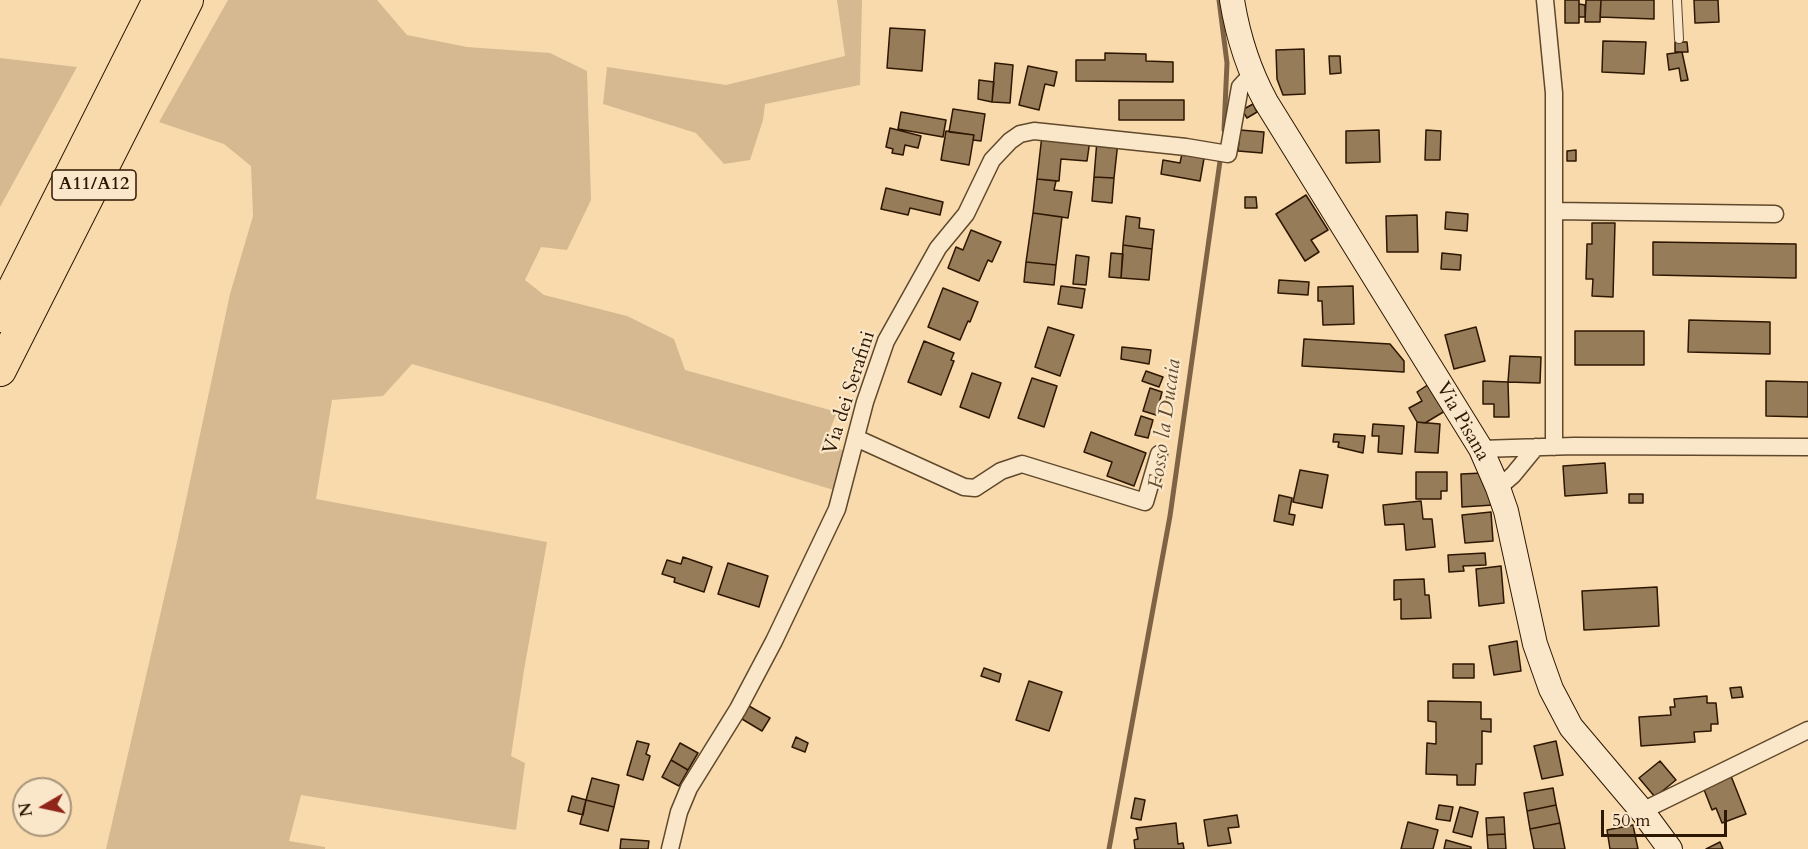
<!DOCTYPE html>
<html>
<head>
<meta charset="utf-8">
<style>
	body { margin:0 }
	#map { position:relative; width:1808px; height:849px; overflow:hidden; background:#f8daad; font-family:Cardo,serif }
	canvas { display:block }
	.north { position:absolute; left:12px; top:777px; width:60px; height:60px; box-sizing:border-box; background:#fae7ca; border:2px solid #a89479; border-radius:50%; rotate:261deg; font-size:16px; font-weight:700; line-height:24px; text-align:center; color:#2e1700 }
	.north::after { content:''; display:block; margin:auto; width:21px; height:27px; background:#8f2418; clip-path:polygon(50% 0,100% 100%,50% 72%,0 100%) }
	.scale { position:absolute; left:1601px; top:810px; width:126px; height:27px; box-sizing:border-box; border:3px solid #2e1700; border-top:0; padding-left:8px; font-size:18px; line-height:21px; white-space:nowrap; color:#2e1700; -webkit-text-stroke:4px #fae7ca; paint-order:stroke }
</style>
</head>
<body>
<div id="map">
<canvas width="1808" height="849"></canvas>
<div class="north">N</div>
<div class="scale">50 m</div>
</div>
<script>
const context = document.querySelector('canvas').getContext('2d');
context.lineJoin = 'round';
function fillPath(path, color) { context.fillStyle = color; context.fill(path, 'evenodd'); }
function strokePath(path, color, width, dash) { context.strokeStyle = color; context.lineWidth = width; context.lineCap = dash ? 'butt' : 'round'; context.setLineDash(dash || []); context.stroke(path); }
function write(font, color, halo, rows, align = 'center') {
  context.font = font + ' Cardo,serif'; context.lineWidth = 4.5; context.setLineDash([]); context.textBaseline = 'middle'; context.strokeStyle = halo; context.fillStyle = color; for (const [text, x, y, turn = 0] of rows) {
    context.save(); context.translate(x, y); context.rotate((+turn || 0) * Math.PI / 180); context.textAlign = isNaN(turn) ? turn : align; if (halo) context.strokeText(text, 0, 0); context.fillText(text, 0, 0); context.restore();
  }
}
fillPath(new Path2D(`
	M228 0H377L407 35 467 47 550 53 587 71 591 200 567 250 541 247 525 280 544 295 627 316 674 339 685 370 837 412 825 442 848 453 837 491 551 404 412 364 383 396 332 400 316 499 547 542 524 670 511 756 525 763 516 830 301 795 289 841 325 847V849H106L177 542 230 294 253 216 251 166 224 144 159 122Z
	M837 0H862L860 85 765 104 763 120 750 160 724 164 696 133 603 104 607 67 726 85 845 56Z
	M0 58 77 67 0 207Z`), '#d6b990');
strokePath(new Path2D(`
	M1219 0 1227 63 1224 130
	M1109 849 1170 516 1221 154`), '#7e6444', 5);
const building = new Path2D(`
	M1565 0H1579V23H1565Z
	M1586 0H1601L1600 22H1585Z
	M1601 0H1654V19L1600 17Z
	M1694 0H1718L1719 22 1695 23Z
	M1579 4 1585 5V17H1579Z
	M890 28 925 30 922 71 887 68Z
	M1603 41 1646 42 1644 74 1602 72Z
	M1675 42H1687L1688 52H1675Z
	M1304 49 1305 94 1283 95 1277 79 1276 50Z
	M1682 52 1688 80 1681 81 1679 68 1669 70 1667 54Z
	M1105 53 1146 54V61L1173 62V82L1076 81V60H1105Z
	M1329 56H1340L1341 73 1330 74Z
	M995 63 1013 65 1010 103 992 102Z
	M1028 66 1057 72 1054 86 1045 84 1039 110 1019 105Z
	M979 80 994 82 992 102 978 99Z
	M1119 100H1184V120H1119Z
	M1253 104 1257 112 1247 118 1242 110Z
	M953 109 985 114 981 141 973 140 974 135 949 132Z
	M901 112 946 120 943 137 898 129Z
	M890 128 921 136 918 148 905 145 903 155 892 153 893 149 886 147Z
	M1240 130 1264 132 1262 153 1238 151Z
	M1379 130 1380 162 1346 163V131Z
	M1426 130 1441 131 1440 160H1425Z
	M946 131 974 135 969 165 941 160Z
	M1042 135 1090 140 1087 161 1061 159 1059 181 1037 179Z
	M1097 140 1118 142 1114 178 1094 177Z
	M1183 149 1205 153 1200 181 1161 174 1163 160 1180 163Z
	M1576 150V161H1567V151Z
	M1094 177 1114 178 1112 203 1092 201Z
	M1037 179 1056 181 1054 190 1072 192 1068 218 1033 213Z
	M886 188 943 202 940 215 910 208 908 215 881 209Z
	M1306 195 1328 230 1311 240 1319 252 1305 261 1276 214Z
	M1245 197H1256L1257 208H1245Z
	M1446 212 1468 214 1467 231 1445 229Z
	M1033 213 1062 217 1056 265 1026 262Z
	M1417 215 1418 252H1387L1386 216Z
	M1126 216 1140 218 1139 228 1154 230 1152 249 1123 245Z
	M1592 223H1615L1613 297 1592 296 1593 279H1586L1587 244H1592Z
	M971 230 1001 242 992 262 988 260 979 281 948 268 956 247 963 250Z
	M1653 242 1796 244V278L1653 275Z
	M1123 245 1152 249 1149 280 1121 278Z
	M1111 253 1123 254 1121 278 1109 277Z
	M1442 253 1461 255 1460 270 1441 269Z
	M1076 255 1089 257 1086 285 1073 284Z
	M1026 262 1056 265 1054 285 1024 282Z
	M1279 280 1309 282 1308 295 1278 293Z
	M1061 286 1085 289 1082 308 1058 304Z
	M1353 286 1354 324 1323 325 1322 301H1318V287Z
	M943 288 978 302 970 322 968 321 960 340 928 327Z
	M1689 320 1770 322V354L1688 352Z
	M1048 327 1074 335 1060 376 1035 367Z
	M1476 327 1485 361 1454 369 1445 335Z
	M1575 331H1644V365H1575Z
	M1304 339 1390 344 1404 361V372L1302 366Z
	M924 341 954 353 951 360 954 361 941 395 908 382Z
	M1122 347 1151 350 1149 364 1121 359Z
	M1510 356 1541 357 1540 383 1508 382Z
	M1146 371 1163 377 1159 387 1142 381Z
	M972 373 1001 383 989 418 960 407Z
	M1032 378 1057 386 1044 427 1018 418Z
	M1483 381 1508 382 1509 417H1494V404H1483Z
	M1766 381 1808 382V417L1766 416Z
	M1429 384 1445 411 1425 423 1417 422 1409 408 1422 401 1417 392Z
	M1150 388 1162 392 1156 415 1143 411Z
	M1141 416 1153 420 1148 438 1135 435Z
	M1417 422 1440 424 1438 453 1415 452Z
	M1373 424 1404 426 1402 454 1378 452 1379 436H1372Z
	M1091 432 1146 453 1134 486 1107 476 1112 462 1084 452Z
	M1334 434 1365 436 1363 453 1338 447 1339 442H1333Z
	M1605 463 1607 493 1565 496 1563 466Z
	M1300 470 1328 475 1322 508 1293 502Z
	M1416 472H1447V491H1441V499H1416Z
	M1483 473 1493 505 1462 507 1461 474Z
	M1629 494H1643V503H1629Z
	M1279 495 1292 498 1289 514 1295 515 1293 525 1274 521Z
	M1421 501 1423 519H1432L1435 547 1406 550 1404 524 1385 525 1383 505Z
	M1491 512 1493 541 1465 543 1462 515Z
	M1485 553 1486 565 1463 566 1464 571 1449 572 1448 555Z
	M683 557 712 567 704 592 674 582 675 578 662 574 667 560 681 564Z
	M728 563 768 576 759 607 718 594Z
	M1501 566 1504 603 1479 606 1476 569Z
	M1424 579 1425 595H1429L1431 618 1401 619V599L1394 600V580Z
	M1657 587 1659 626 1584 630 1582 591Z
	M1517 641 1521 671 1494 675 1489 646Z
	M1453 664H1474V678H1453Z
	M984 668 1001 674 999 682 981 676Z
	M1029 681 1062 692 1049 731 1016 720Z
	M1741 687 1743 697 1732 698 1730 688Z
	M1707 696V703H1716L1718 724H1711V731L1694 732 1695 742 1641 746 1639 717 1671 715 1670 707H1675L1674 699Z
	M1428 701 1481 702V719H1491V732L1482 731V764H1476L1475 785H1457V775L1426 774 1427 743 1436 744V722L1428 721Z
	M749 706 770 718 762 731 742 719Z
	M796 737 808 743 805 752 792 747Z
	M637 741 649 744 646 754 650 756 643 780 627 775Z
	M1556 741 1563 775 1542 779 1534 746Z
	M680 743 698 753 688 770 671 760Z
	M671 760 688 770 679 786 662 777Z
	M1660 761 1676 780 1655 797 1639 778Z
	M1731 776 1746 814 1722 823 1716 808 1712 810 1703 787Z
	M592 778 619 785 614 807 586 800Z
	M1553 788 1556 805 1527 811 1524 793Z
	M572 796 586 800 583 815 568 811Z
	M1135 798 1145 800 1141 820 1131 818Z
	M586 800 614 807 608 831 580 824Z
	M1439 805 1453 807 1450 821 1436 819Z
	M1556 805 1560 823 1530 829 1527 811Z
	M1460 807 1478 812 1472 837 1453 832Z
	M1237 815 1239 827 1228 828 1231 843 1208 846 1204 820Z
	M1504 817 1505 834 1487 835 1486 818Z
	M1408 822 1438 830 1433 849H1401Z
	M1176 823 1178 844 1183 843 1184 849H1135L1134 840 1138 839 1136 828Z
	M1560 823 1565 849H1534L1530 829Z
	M1633 825 1638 849H1610L1607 830Z
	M1505 834 1506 849H1488L1487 835Z
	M621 839 649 841 648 849H620Z
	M1446 840 1471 847V849H1444Z
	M1720 842 1723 849H1706Z`);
fillPath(building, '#977c5a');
strokePath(building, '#2e1700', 1.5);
const service = new Path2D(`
	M1677 0 1679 39`);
const minor = new Path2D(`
	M1545 0 1554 93V447
	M1554 211 1775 214
	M856 438 964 487 975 488 1001 471 1022 464 1145 502 1159 454
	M1481 449 1574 446 1808 447
	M1498 488 1513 475 1536 447
	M1642 811 1808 730
	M670 849 679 812 689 788 738 709 774 641 837 509 865 402 886 341 938 248 966 214 992 160 1010 141 1020 134 1034 131 1186 147 1228 154 1240 87 1251 75`);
const secondary = new Path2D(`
	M1232 0C1238 37 1248 69 1266 102L1481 449 1498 488 1506 511 1535 644 1551 689 1571 727 1642 811 1670 849`);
const motorway = new Path2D(`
	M0 316 159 0
	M0 370 187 0`);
strokePath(service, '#60482b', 10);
strokePath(minor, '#60482b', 19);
strokePath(secondary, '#2e1700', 26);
strokePath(motorway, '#2e1700', 34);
strokePath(service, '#fae7ca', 8);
strokePath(minor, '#fae7ca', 16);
strokePath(secondary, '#fae7ca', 24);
strokePath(motorway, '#f8daad', 32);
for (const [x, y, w] of [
	[94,185,84]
]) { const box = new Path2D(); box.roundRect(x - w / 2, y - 15, w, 30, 4.5); context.fillStyle = '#fae7ca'; context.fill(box); strokePath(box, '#2e1700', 1.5); }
write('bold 18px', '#2e1700', null, [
	["A11/A12",94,185]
]);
write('20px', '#2e1700', '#fae7ca', [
	["Via dei Serafini",850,393,-72],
	["Via Pisana",1462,422,60]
]);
write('italic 21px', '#634b2e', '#fae7ca', [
	["Fosso la Ducaia",1166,424,-82]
]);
</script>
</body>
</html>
